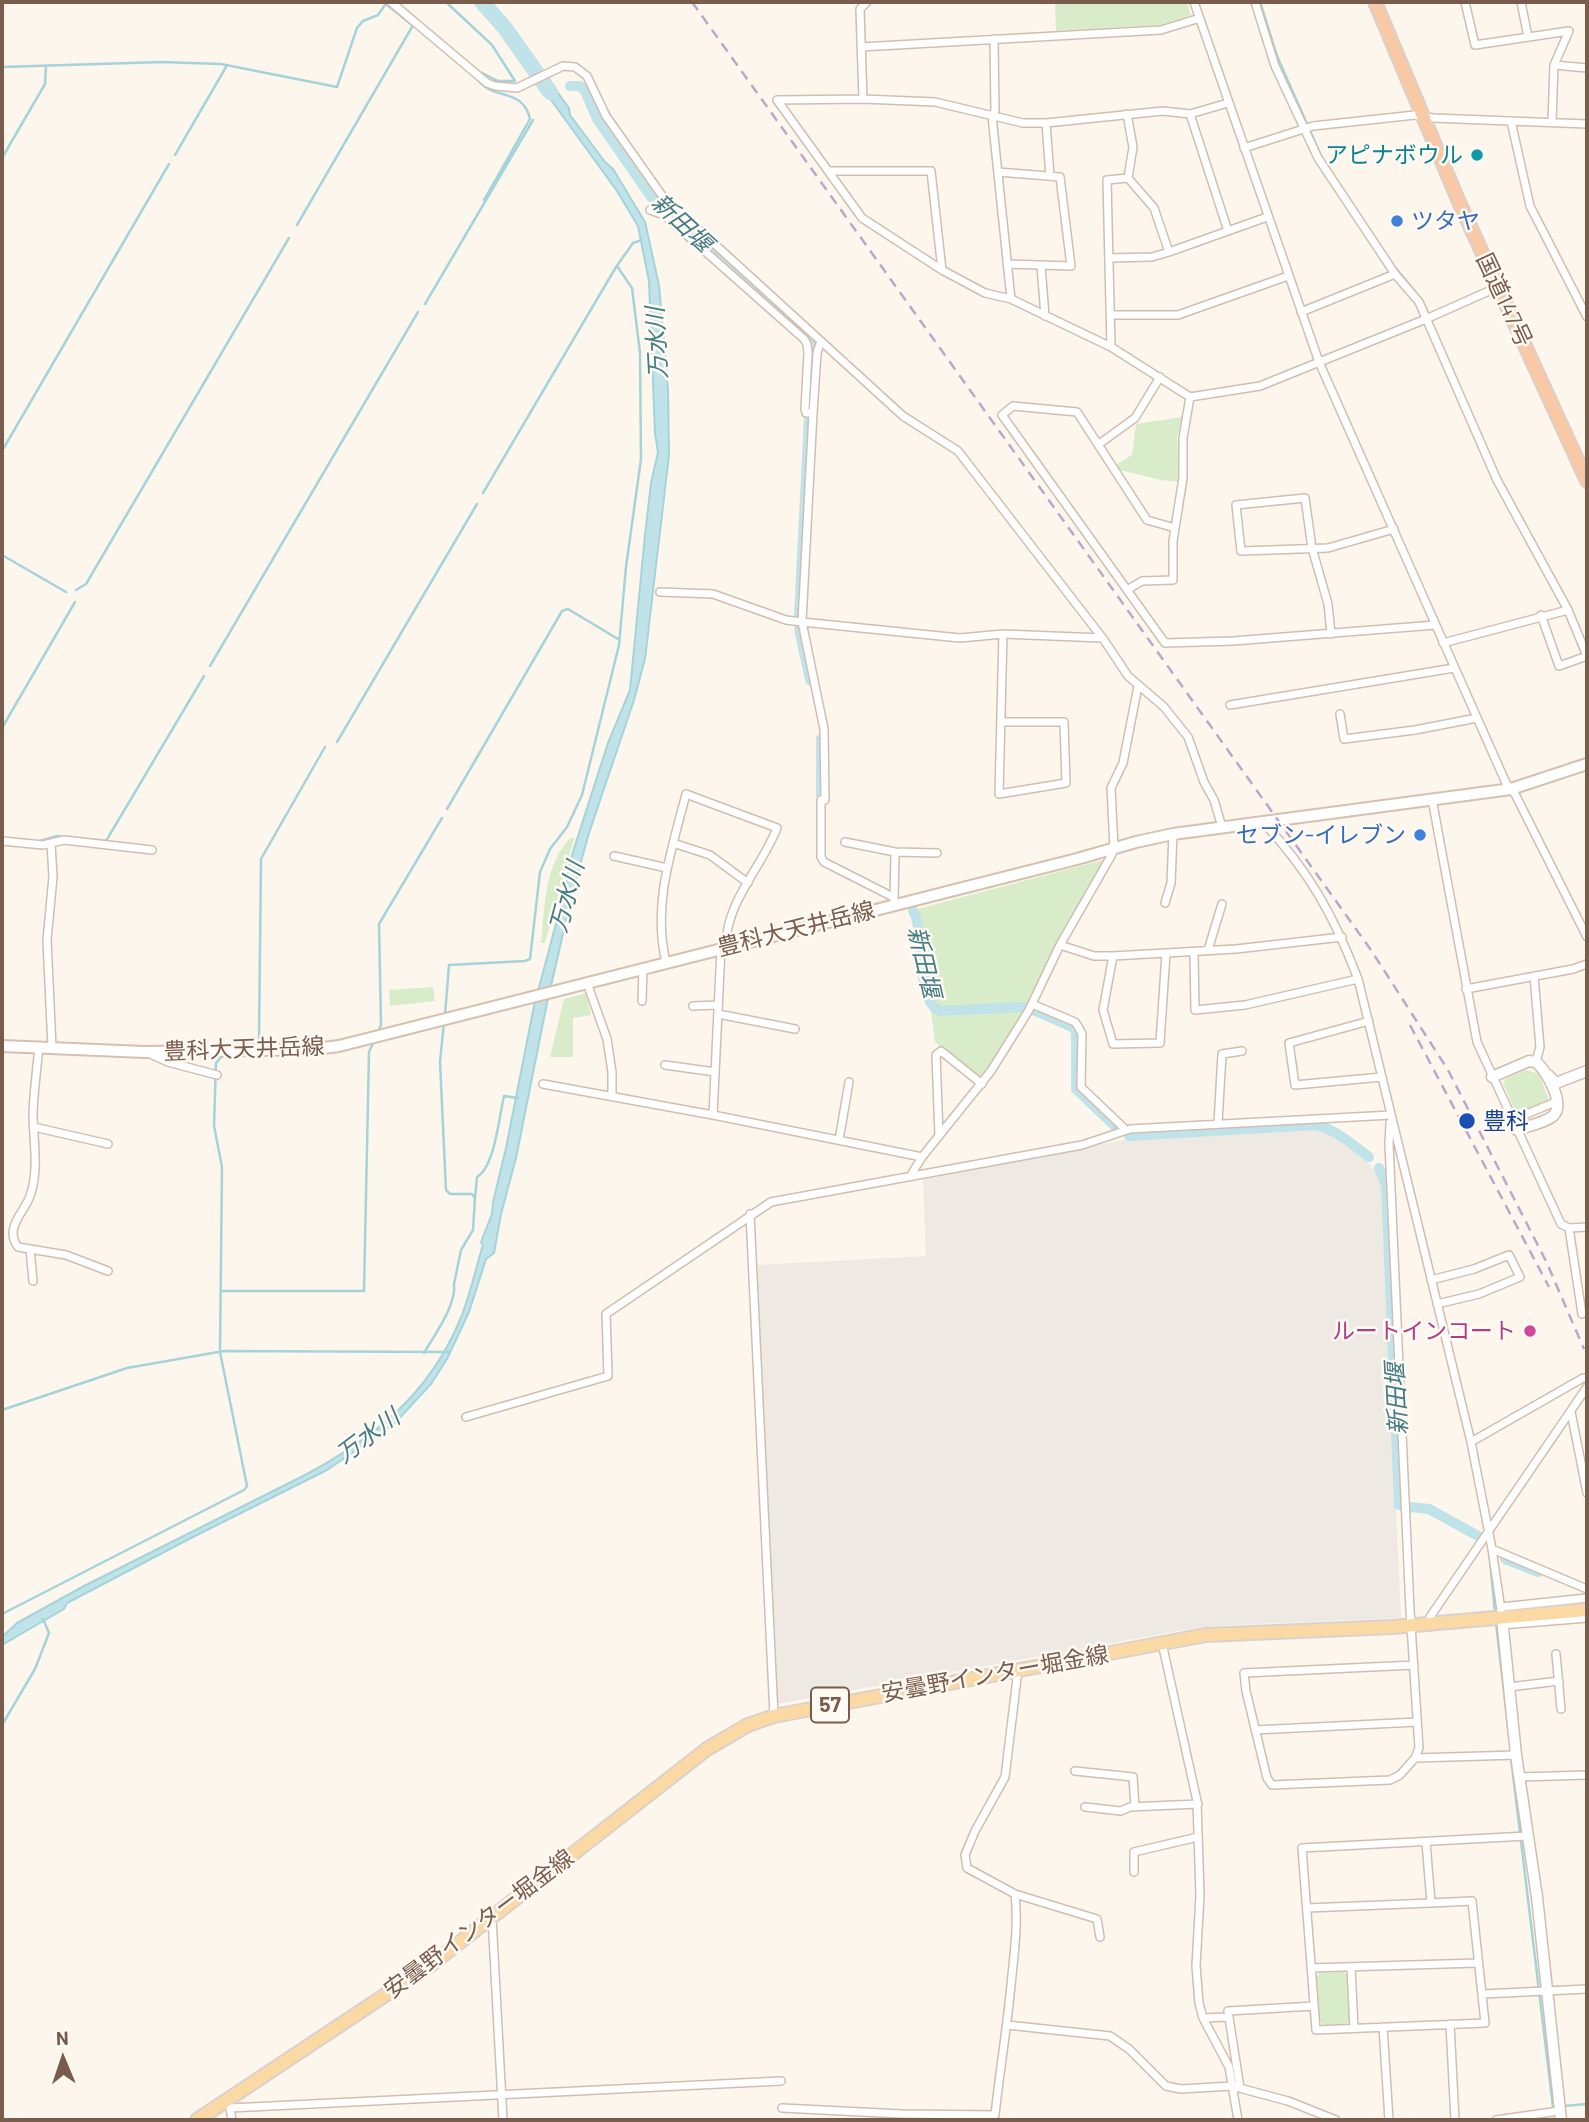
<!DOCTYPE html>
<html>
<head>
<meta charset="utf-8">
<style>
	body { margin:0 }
	#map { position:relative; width:1589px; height:2122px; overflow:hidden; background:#fdf6ec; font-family:Barlow,sans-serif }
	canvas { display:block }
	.frame { position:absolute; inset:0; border:4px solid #7a5c4d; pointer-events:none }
	.north { position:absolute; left:28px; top:2024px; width:70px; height:70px; -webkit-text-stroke:5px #fffaf3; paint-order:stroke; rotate:358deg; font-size:19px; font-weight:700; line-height:28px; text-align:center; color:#7a5c4d }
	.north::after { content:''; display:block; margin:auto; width:24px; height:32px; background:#7a5c4d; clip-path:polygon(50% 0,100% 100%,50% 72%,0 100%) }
</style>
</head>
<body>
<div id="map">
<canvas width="1589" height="2122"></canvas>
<div class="frame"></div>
<div class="north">N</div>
</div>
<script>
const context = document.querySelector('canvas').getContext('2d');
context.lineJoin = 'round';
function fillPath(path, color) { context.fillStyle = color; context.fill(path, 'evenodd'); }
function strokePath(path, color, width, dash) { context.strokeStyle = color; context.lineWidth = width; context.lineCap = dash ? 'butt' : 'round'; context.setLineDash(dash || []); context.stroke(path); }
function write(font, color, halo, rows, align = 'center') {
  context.font = font + ' Barlow,"Noto Sans JP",sans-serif'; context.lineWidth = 5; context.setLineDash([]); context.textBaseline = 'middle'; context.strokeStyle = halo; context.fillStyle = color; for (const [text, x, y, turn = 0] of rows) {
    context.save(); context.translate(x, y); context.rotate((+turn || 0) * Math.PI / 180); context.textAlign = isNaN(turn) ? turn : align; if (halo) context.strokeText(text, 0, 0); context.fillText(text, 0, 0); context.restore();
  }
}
fillPath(new Path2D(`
	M1314 1128 1325 1130 1336 1136 1359 1154 1376 1171 1381 1181 1401 1618 1230 1625 1178 1631 777 1704 757 1265 926 1256 923 1180 1133 1138Z`), '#efe9e4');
fillPath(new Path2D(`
	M1055 2H1187L1191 15 1160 25 1056 31Z
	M1182 417 1177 438 1179 482 1161 480 1120 470 1117 464 1132 455 1136 424Z
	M570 838H574L545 943H541C545 905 544 867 570 838Z
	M1107 859C1065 932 1026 1007 983 1079L935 1042 917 909Z
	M433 987 435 1001 390 1006 389 990Z
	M586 993 591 1015 573 1018V1057H550L564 999Z
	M1526 1070 1539 1074 1549 1100 1546 1103 1516 1113 1503 1083 1505 1079Z
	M1344 1972 1348 1976 1350 2020 1347 2024 1324 2025 1319 2020 1316 1977 1320 1973Z`), '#d8ecc9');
const water = new Path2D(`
	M547 78 569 108 570 115 605 162 613 169 645 222 659 285 668 390 669 455 645 659 634 700 588 836 572 895 547 1003 516 1158 501 1214 494 1253 486 1259 469 1312 447 1359 431 1384 393 1425 327 1470 191 1538 67 1603 64 1609 2 1645V1637L17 1623 84 1586 307 1474C375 1437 428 1395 459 1322 470 1297 475 1270 483 1245L481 1242 492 1214 493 1202 506 1148 534 1006 561 905 571 858 608 743 630 690 645 535 651 483 658 452 655 433 649 281 638 226 617 191 538 82Z`);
fillPath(water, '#bfe3e8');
strokePath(water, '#a5d3da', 2);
strokePath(new Path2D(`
	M446 2 492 45 515 81H498L480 72 475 77C480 83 485 88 493 91 510 97 525 97 530 119L484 200 486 201
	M1260 2 1277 56 1322 158 1332 173
	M2 67 162 62 221 64 337 87 357 28 363 21 378 15 387 2
	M175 155 226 67
	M2 158 45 84 46 66
	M297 225 412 27V25L386 4
	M1394 266 1422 300 1427 311
	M425 304 533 120
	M2 451 169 164
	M483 493 616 267 633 243 642 240
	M2 555 66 592
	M76 590 86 584 289 238
	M210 666 418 312
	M2 728 75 602
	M337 742 477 504
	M447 809 562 611 568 609 618 639
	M36 842 57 836 106 841 204 676
	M445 1015 449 965 525 961 530 959 540 872 550 849 567 827 582 795 619 645 626 567 641 459 640 353 632 288 617 266
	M378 1032 381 1025 379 924 442 818
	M251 1047 259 1039 261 859 325 747
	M475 1198 477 1177C495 1166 499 1117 504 1096L518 1098
	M221 1291H364L369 1052 374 1041
	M424 1353C434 1336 457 1304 454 1284L461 1250 473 1230 475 1198 472 1194H450L446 1190 440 1062 444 1022
	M2 1410 127 1368 224 1351 448 1352
	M1489 1550 1495 1613
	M2 1614 244 1490 247 1486 220 1352 222 1167 214 1126 216 1063 223 1055
	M1496 1623 1511 1752
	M2 1725 35 1669 49 1633 43 1619
	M1511 1758 1553 2107 1556 2106
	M1563 2106 1587 2104`), '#a5d3da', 2.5);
strokePath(new Path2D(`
	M570 86H580L585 91 597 119 651 197 808 337 812 348
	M809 409 812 358
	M799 615 809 418
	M799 629 810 680
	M821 795V739
	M913 911C926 932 913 999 940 1011L1024 1007
	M1035 1011 1072 1027 1076 1032V1089L1116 1127
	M1129 1136 1315 1125C1336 1129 1353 1145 1369 1157
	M1379 1168 1386 1185 1399 1505 1403 1506
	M1410 1507 1429 1509 1480 1537
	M1505 1559 1538 1572`), '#bfe3e8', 10);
strokePath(new Path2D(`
	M482 2 505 28 550 92`), '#bfe3e8', 16);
const minor = new Path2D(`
	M391 2 487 83 495 86 517 88 563 66 575 67 587 76 606 116 663 197 903 416 958 451 1104 640 1128 676 1164 707 1188 737 1204 782 1214 800 1222 827
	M1194 2 1319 362 1506 783 1515 794 1587 937
	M1255 2 1275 66 1318 158 1395 274 1419 302 1497 480 1568 610 1587 656 1559 666 1541 615
	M1465 2 1475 45 1569 31 1554 65 1552 122
	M1521 2 1528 37
	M994 39 995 111 992 116 1011 299
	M861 47 1161 30 1200 18
	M1554 65 1587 68
	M863 99 860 9 867 2
	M1228 103 1190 114 1163 111 1046 123H1023L935 102 863 99 777 100 862 218 942 270 985 293 1011 299 1111 347 1190 397 1260 386 1426 319 1498 287
	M1190 114 1228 231
	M1511 121 1530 206 1587 317
	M1046 123 1050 176
	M1244 148 1313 126 1415 115 1433 118 1587 124
	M829 171H931L942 270
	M998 172 1060 177 1071 266 1008 264
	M1128 178 1154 208 1169 252
	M650 210 664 215 804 339 807 344 808 353 805 409 806 413H813
	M1109 258 1152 257 1169 252 1267 217
	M1041 266 1045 316
	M1301 312 1395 274
	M1112 315H1178L1288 276
	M821 341 817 353 813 413 802 622 824 729 825 800H821V857L824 862 893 897
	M1111 347 1107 180 1128 178 1133 147 1127 114
	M1099 444 1135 418 1160 377
	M1175 528 1147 520 1077 412 1013 406 1002 415 1165 643 1233 641 1435 625
	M1127 590 1142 581 1173 580V541L1183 478V438L1190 397
	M660 592 713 594 786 620 802 622 960 638 1003 634 1102 638
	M1331 634 1328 604 1312 548 1305 498 1236 505 1241 551 1328 548 1394 529
	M1443 643 1568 610
	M1230 705 1454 668
	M1340 714 1344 739 1415 730 1477 718
	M1001 722H1064L1066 783 999 794 1003 634
	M1432 799 1477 1042 1561 1224 1569 1228 1587 1227
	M1263 822C1309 871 1334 916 1358 979L1471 1442 1492 1549 1587 1589
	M2 841 43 845 64 840 152 850
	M845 842 895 852 937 853
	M51 843 53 877 47 940 52 1047
	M673 843 710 855 748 883
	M614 856 667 868
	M894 900 895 852
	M1165 903 1171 883 1173 834
	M1060 945 1094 956H1113L1236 949 1342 937
	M1208 950 1222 904
	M1194 952 1195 1010 1245 1005 1358 979
	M1113 956 1103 1010 1113 1044 1160 1043 1166 953
	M666 962C652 905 672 849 686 794L777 828C762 867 725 903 726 947
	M1534 976 1540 1047 1536 1062
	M587 983 607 1039 612 1072V1096
	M1466 989 1573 969 1587 964
	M642 1001 643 968
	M1032 1004 1075 1022 1079 1028 1082 1034 1081 1087 1125 1129
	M693 1006 718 1005
	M718 1014 795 1029
	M1369 1021 1289 1043 1295 1085 1382 1077
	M39 1046C37 1068 34 1090 33 1112 33 1139 39 1167 31 1193 26 1212 3 1227 18 1247L66 1255 108 1271
	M148 1053 168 1062 217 1075
	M665 1065 715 1072
	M543 1084 713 1115 922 1157
	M713 1115 721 948
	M1512 1120 1558 1101
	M1218 1123 1222 1054 1242 1051
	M1390 1123 1389 1144 1410 1610 1419 1748 1415 1758 1516 1755
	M34 1127 108 1144
	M939 1135 936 1055 941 1051 982 1084
	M839 1140 849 1082
	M911 1175 922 1157 991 1071 1029 1010 1060 945 1111 856 1114 848 1111 788 1123 763 1138 686
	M750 1214 774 1716
	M1569 1228 1582 1314
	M30 1249 33 1281
	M1431 1280 1474 1269 1509 1255 1520 1277 1479 1294 1437 1304
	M1571 1412 1587 1493
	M466 1417 608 1376 606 1314 771 1202 1082 1145 1130 1129 1391 1115
	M1471 1442 1583 1378H1587
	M1492 1549 1501 1610
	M1501 1607 1587 1598
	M1430 1624V1617L1587 1387
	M1502 1625 1587 1618
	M1162 1643 1197 1801 1200 1896 1196 1966 1199 2003 1203 2018 1229 2067 1238 2120
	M1556 1654 1561 1709
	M1414 1665 1244 1673 1246 1691 1267 1778 1272 1785 1390 1780 1400 1775 1415 1758
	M1509 1687 1559 1681
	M1255 1730 1417 1722
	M1075 1771 1133 1777 1135 1807
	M1520 1777 1587 1775
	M1085 1807 1121 1811 1130 1807 1198 1804
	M1426 1842 1431 1903 1472 1901 1485 2023 1316 2030 1302 1848 1527 1836
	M1134 1872V1852L1198 1837
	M1015 1894 1097 1919 1100 1937
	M1307 1908 1431 1903
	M492 1918 503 2120
	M1351 1967 1354 2028
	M1311 1968 1477 1963
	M1482 1994 1587 1989
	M1203 2018 1227 2017
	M1450 2024 1455 2120
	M1007 2025 1110 2036 1129 2049 1166 2086 1181 2089 1232 2086 1288 2101 1336 2120
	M1383 2027 1389 2120
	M1240 2088 1228 2011 1314 2006
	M227 2101 230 2108 781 2081
	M230 2108 232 2120
	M782 2108 902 2114 995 2115C1000 2068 1008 2022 1012 1975 1015 1948 1018 1921 1015 1894L967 1868 965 1855 975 1831 1005 1777 1018 1670
	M1496 2120 1559 2111`);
const tertiary = new Path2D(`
	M1548 1075 1556 1083 1587 1071
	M1492 1077 1529 1061 1536 1062C1546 1070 1566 1104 1553 1116 1545 1123 1527 1126 1517 1130
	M1502 1618 1516 1755 1537 1897 1561 2120`);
const secondary = new Path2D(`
	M2 1046 145 1052 315 1049 339 1046 1077 859 1136 842 1173 834 1511 789 1587 764`);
const primary = new Path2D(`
	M197 2120 432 1964 707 1749 748 1725 774 1716 1206 1635 1392 1627 1587 1610`);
const trunk = new Path2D(`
	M1375 2 1459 202 1587 481`);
strokePath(minor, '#d1beb0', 10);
strokePath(tertiary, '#d1beb0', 13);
strokePath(secondary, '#d6c0b0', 14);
strokePath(primary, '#dad1cd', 16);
strokePath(trunk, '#dad1cd', 16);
strokePath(minor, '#fff', 7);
strokePath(tertiary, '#fff', 10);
strokePath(secondary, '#fff', 10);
strokePath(primary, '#fbd9a5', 12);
strokePath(trunk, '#f9c8a4', 12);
strokePath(new Path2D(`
	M692 2 1371 950 1448 1070 1546 1261 1584 1349
	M1410 1025 1549 1287`), '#b9a8c9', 2.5, [10, 7]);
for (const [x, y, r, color] of [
	[1477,155,7,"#0f9aa8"],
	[1397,221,7,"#3f7fe0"],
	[1420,835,7,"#3f7fe0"],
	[1467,1121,9,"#1a4fb4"],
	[1530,1331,7,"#d1479c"]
]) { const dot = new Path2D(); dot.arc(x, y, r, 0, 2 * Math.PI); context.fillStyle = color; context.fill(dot); strokePath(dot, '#fffaf3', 2.5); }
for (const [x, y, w] of [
	[830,1705,38]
]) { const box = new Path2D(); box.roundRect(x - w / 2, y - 17.5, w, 35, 5); context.fillStyle = '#fffaf3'; context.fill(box); strokePath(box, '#7a5c4d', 2); }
write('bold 21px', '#7a5c4d', null, [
	["57",830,1705]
]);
write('23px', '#0d838f', '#fffaf3', [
	["アピナボウル",1463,155]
], 'right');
write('23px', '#366cbe', '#fffaf3', [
	["ツタヤ",1411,221],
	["セブン-イレブン",1406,835,"right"]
], 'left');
write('23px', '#7a5c4d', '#fffaf3', [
	["国道147号",1504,300,65],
	["豊科大天井岳線",796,929,-14],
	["豊科大天井岳線",244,1049,-2],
	["安曇野インター堀金線",995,1674,-10],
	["安曇野インター堀金線",479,1924,-37]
]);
write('23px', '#164399', '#fffaf3', [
	["豊科",1483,1121]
], 'left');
write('23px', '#b23c85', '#fffaf3', [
	["ルートインコート",1516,1331]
], 'right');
write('italic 24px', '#437c86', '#fffaf3', [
	["新田堰",682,223,43],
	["万水川",657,343,-93],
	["万水川",567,897,-75],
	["新田堰",924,962,77],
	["新田堰",1397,1399,-93],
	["万水川",368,1436,-37]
]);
</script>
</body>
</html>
